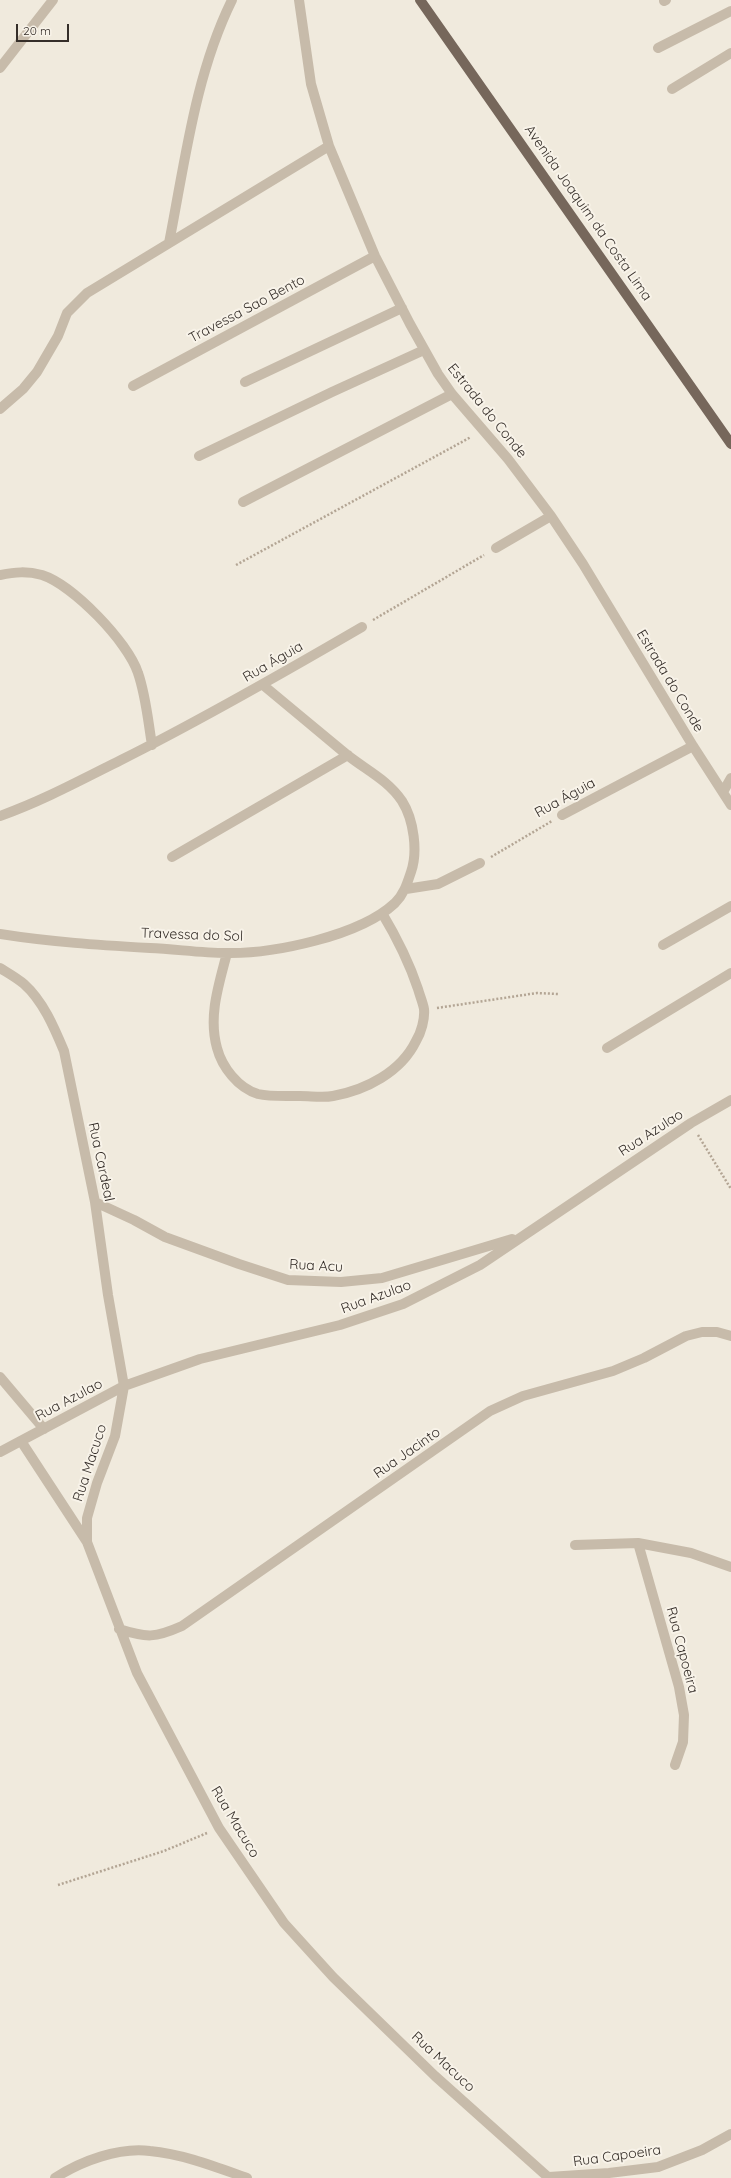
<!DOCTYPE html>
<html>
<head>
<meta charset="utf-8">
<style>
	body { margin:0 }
	#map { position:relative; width:731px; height:2178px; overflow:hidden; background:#f0eadd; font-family:Quicksand,sans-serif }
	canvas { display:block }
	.scale { position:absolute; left:16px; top:24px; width:53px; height:18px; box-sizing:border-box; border:2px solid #352e29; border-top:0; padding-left:5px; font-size:12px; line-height:14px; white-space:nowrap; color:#352e29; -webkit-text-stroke:3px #f8f3e9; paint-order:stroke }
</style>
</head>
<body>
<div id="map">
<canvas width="731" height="2178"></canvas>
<div class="scale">20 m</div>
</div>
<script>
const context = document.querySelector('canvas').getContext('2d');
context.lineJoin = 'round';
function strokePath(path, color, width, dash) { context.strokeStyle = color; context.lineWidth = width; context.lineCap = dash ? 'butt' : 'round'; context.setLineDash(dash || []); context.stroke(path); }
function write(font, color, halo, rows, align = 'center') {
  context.font = font + ' Quicksand,sans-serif'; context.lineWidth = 4; context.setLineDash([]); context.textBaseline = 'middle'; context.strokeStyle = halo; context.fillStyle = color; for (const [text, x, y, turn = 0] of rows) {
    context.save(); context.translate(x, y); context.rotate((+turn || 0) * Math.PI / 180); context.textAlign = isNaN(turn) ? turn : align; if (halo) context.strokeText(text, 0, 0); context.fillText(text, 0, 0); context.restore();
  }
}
strokePath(new Path2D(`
	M236 565 471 437
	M373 620 484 555
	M491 857 552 821
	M437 1008 537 993 558 994
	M698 1135 731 1189
	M58 1885 164 1851 207 1833`), '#b3a594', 2.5, [2, 2]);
strokePath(new Path2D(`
	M299 0 311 84 329 146 375 256 410 324 438 374 452 394 508 459 551 516 583 564 693 746 731 805
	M664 1 666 0
	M658 48 731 11
	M0 68 53 0
	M672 89 731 53
	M169 243C185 162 195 75 232 0
	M245 382 402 308
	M133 386 375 256
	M0 409 23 389 37 372 58 336 67 313 87 293 329 146
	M199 456 332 392 424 350
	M243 502 452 394
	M496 548 551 516
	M0 575C15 572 27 571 42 575 73 585 128 642 138 673 146 696 148 721 152 745
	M723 792 731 778
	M562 815 693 746
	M0 816C42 801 81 780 121 760 203 719 283 673 362 627
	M172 857 348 755
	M406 889 438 884 480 863
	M0 934C50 942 99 945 150 948 175 949 201 953 226 953 273 954 360 936 395 903 404 894 407 884 411 872 418 852 414 820 402 801 388 780 366 770 346 754 318 731 291 708 263 685
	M663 945 731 906
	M227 953C219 984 208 1016 217 1048 222 1067 238 1088 258 1094 271 1097 287 1096 300 1096 311 1096 323 1098 333 1096 366 1090 401 1072 416 1041 421 1033 425 1019 424 1009 423 1003 420 996 418 989 409 962 397 938 382 913
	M0 968C8 973 17 978 24 984 43 1001 54 1027 64 1051L95 1202 108 1295 124 1386 115 1436 97 1483 87 1518V1542L137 1673 219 1828 284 1923 333 1977 435 2076 549 2178
	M607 1048 731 973
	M95 1202 134 1220 165 1237 239 1264 288 1280 341 1282 382 1278 512 1239
	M0 1377 44 1429
	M21 1441 87 1542
	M0 1452 124 1386 200 1359 340 1325 403 1304 480 1265 691 1123 731 1100
	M638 1543 679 1687 684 1715 683 1742 675 1765
	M575 1545 638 1543 691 1553 731 1567
	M119 1629C147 1638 155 1638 182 1626L490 1411 523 1396 613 1371 644 1358 686 1336 702 1332H717L731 1336
	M549 2177 609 2173 658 2167 702 2150 731 2134
	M55 2178C81 2161 119 2147 150 2151 183 2154 216 2167 247 2178`), '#c7bbaa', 10);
strokePath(new Path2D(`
	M420 0 731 444`), '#76675b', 10);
write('14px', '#352e29', '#f8f3e9', [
	["Avenida Joaquim da Costa Lima",588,213,55],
	["Travessa Sao Bento",247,309,-28],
	["Estrada do Conde",487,411,51],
	["Rua Águia",273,662,-30],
	["Estrada do Conde",670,681,59],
	["Rua Águia",565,798,-29],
	["Travessa do Sol",192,935,2],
	["Rua Azulao",651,1133,-33],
	["Rua Cardeal",101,1162,78],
	["Rua Acu",316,1266,3],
	["Rua Azulao",376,1297,-20],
	["Rua Azulao",69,1400,-28],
	["Rua Jacinto",407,1453,-35],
	["Rua Macuco",90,1463,-72],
	["Rua Capoeira",682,1650,75],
	["Rua Macuco",235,1822,59],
	["Rua Macuco",443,2062,43],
	["Rua Capoeira",617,2156,-8]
]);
</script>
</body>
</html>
